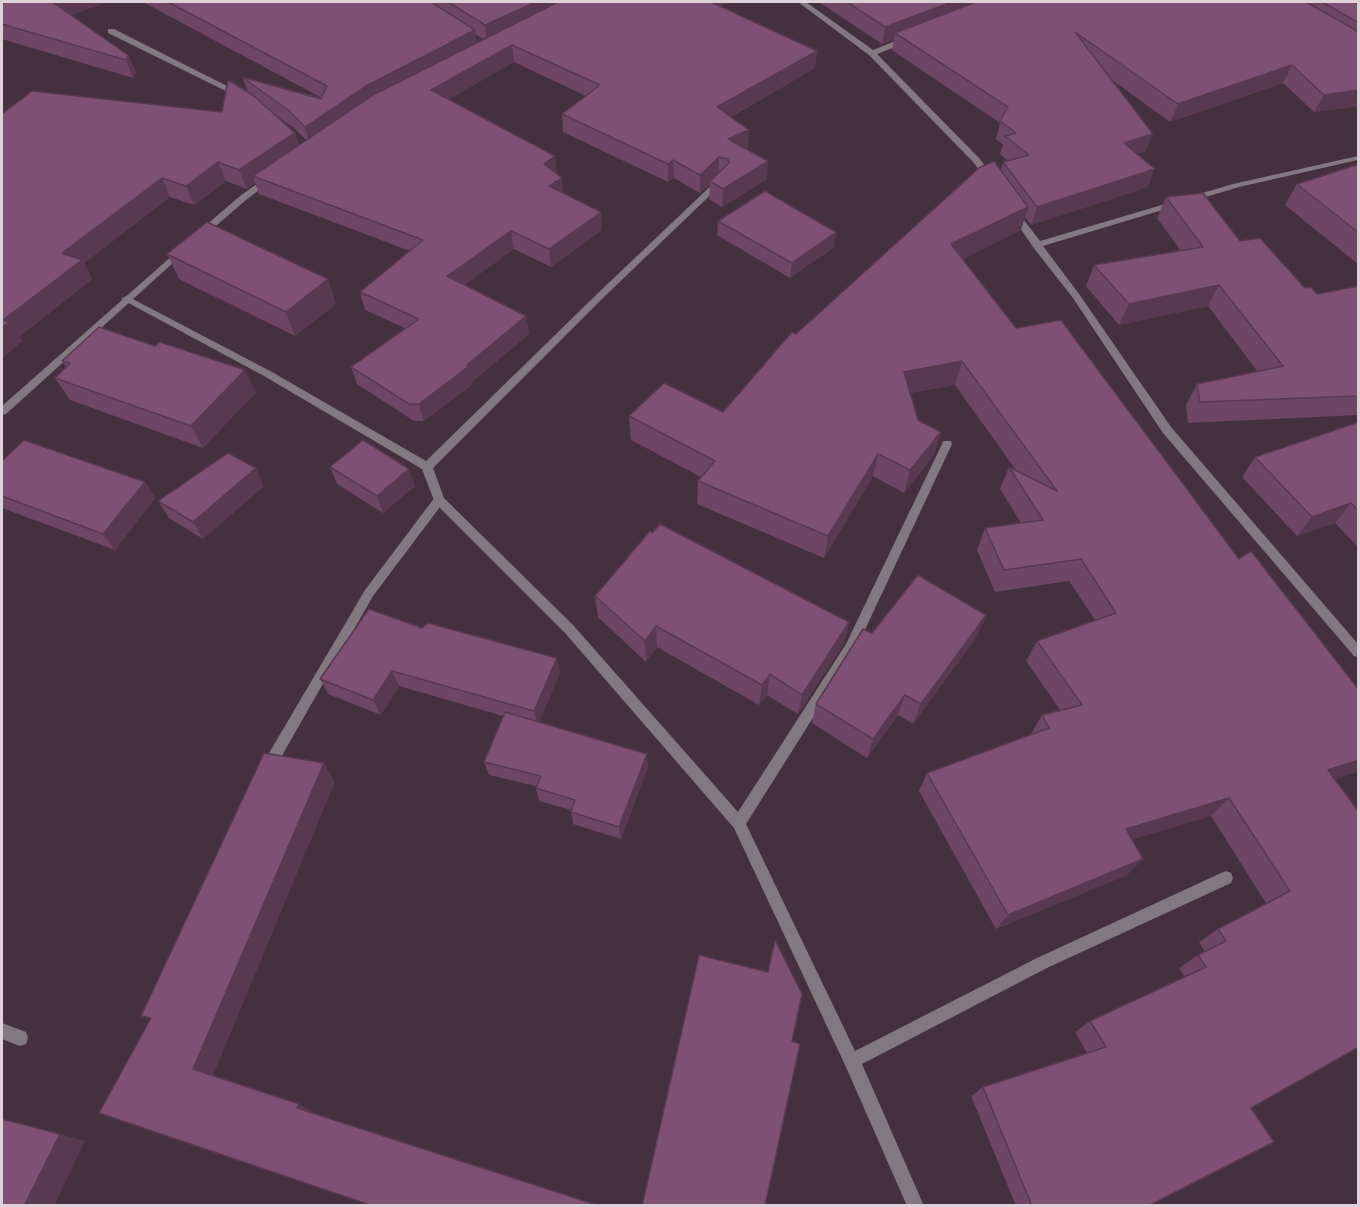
<!DOCTYPE html>
<html>
<head>
<meta charset="utf-8">
<style>
	body { margin:0 }
	#map { position:relative; width:1360px; height:1207px; overflow:hidden; background:#44303f; font-family:"Titillium Web",sans-serif }
	canvas { display:block }
	.frame { position:absolute; inset:0; border:3px solid #ded1da; pointer-events:none }
</style>
</head>
<body>
<div id="map">
<canvas width="1360" height="1207"></canvas>
<div class="frame"></div>
</div>
<script>
const context = document.querySelector('canvas').getContext('2d');
context.lineJoin = 'round';
function fillPath(path, color) { context.fillStyle = color; context.fill(path, 'evenodd'); }
function strokePath(path, color, width, dash) { context.strokeStyle = color; context.lineWidth = width; context.lineCap = dash ? 'butt' : 'round'; context.setLineDash(dash || []); context.stroke(path); }
fillPath(new Path2D(`
	M439 496 443 497 445 500 443 503 373 596 272 773 267 775 262 773 260 769 262 765 365 590 435 497Z`), '#837880');
fillPath(new Path2D(`
	M798 2H806L873 50 905 37H911V41L877 54 980 159 994 179 993 181H987L974 163 869 55Z
	M108 29H114L243 94 236 96 108 33Z
	M1358 156V160L1239 187 1043 246 1079 294 1171 427 1358 644V657L1354 656 1163 433 1073 298 1033 247 1010 213 1017 211 1040 241 1233 184Z
	M717 180 724 182 603 298 433 468 444 498 573 625 738 812 846 644 942 444 943 441H951L952 444 855 651 746 824 855 1051 1037 958 1221 873 1226 871 1231 873 1233 878 1231 883 1047 968 862 1064 924 1206H907L846 1067 734 828 565 633 435 503 422 469 264 376 121 299 126 296 129 297 272 372 426 461 597 294Z
	M2 1023 26 1032 28 1038 26 1044 20 1046 2 1039Z`), '#837880');
fillPath(new Path2D(`
	M268 176 275 178 246 200 203 237H197V233L240 196Z
	M182 247 185 248V252L6 414 2 415V406Z`), '#837880');
fillPath(new Path2D(`
	M2 2H107L71 15 128 55 136 73 133 78 2 39Z
	M143 2H731L720 6 817 51 815 68 731 117 748 147 745 149 767 179 722 207 709 199 710 184 700 193 674 178 668 182 563 132 562 114 586 96 514 62 449 99 557 173 564 193 601 212 602 230 551 267 514 249 464 285 526 316 529 334 472 382 473 384 424 421H414L357 384 351 367 405 328 365 310 360 292 410 251 259 194 255 183 247 189 226 181 194 205 170 197 84 263 92 279 19 337 22 341 2 358V114L222 112 248 92 242 77 322 98ZM475 34 483 39 477 43ZM271 112 294 128 306 140 299 145 295 133Z
	M819 2H1359V106L1314 112 1283 83 1170 122 1112 80 1146 151 1137 154 1148 187 1031 225 1025 217 1021 230 963 259 1016 328 1239 559 1359 690V771L1335 779 1251 1108 1148 1206H1016L971 1096 983 1087 1087 1053 1075 1032 1090 1021 1185 977 1179 968 1198 955 1205 952 1199 942 1218 929 1266 903 1211 816 1132 839 1127 875 996 929 919 791 927 773 1031 735V734L1042 715 1060 710 1026 661 1037 641 1095 620 1069 581 995 592 977 550 985 528 1021 523 1000 489 1009 467 1016 470 955 385 910 393 918 420 941 432 934 455 904 493 873 476 824 558 697 504 698 481 701 477 631 440 629 416 723 412 796 334 1001 170 1003 162 1008 161 1000 154 1003 145 996 139 1000 123 892 50 894 40 882 44Z
	M1359 164V265L1285 205 1297 184Z
	M1166 197 1240 241 1305 288 1317 294 1359 286V415L1188 423 1186 405 1197 384 1258 372 1208 306 1119 325 1086 286 1094 265 1181 251 1157 218Z
	M718 221 834 247 790 278 717 235Z
	M167 254 328 279 336 304 295 336 179 279Z
	M62 361 256 392 203 448 70 400 55 378 66 367Z
	M1359 422V548L1335 523 1297 536 1242 477 1255 457Z
	M2 461 145 482 155 498 115 550 2 508Z
	M330 467 415 486 383 513 337 484Z
	M264 486 203 539 169 518 158 501Z
	M652 533 849 622 844 643 798 714 767 695 759 705 657 647 646 662 598 617 595 596Z
	M986 615 977 636 913 724 898 715 867 758 812 723 816 704 872 633Z
	M422 628 557 658 560 673 539 722 648 767 621 839 573 824 571 810 539 801 536 788V786L489 775 484 762 503 716 399 686 381 715 328 694 320 679Z`), '#6c4664');
fillPath(new Path2D(`
	M52 2H107L61 19Z
	M536 2H574L487 42 485 25Z
	M700 2H731L700 14Z
	M952 2H994L895 33 894 40 882 44 885 27Z
	M475 30 477 48 310 145 305 127 366 86Z
	M512 45 514 62 435 107 431 90Z
	M817 51 815 68 716 125 717 107Z
	M128 55 136 73 133 78 126 60Z
	M1292 65 1283 83 1170 122 1178 104Z
	M1359 90V106L1314 112 1324 95Z
	M749 130 748 147 727 157 728 139Z
	M295 133 301 152 253 176 255 183 247 189 239 170Z
	M1153 134 1146 151 1117 161 1124 143Z
	M555 156 557 173 546 182 544 164Z
	M719 157 718 175 710 181V184L700 193V175Z
	M673 160 674 178 668 182V164Z
	M768 161 767 179 722 207 723 189Z
	M218 162 226 181 194 205 186 186Z
	M1155 169 1148 187 1031 225 1037 207Z
	M162 178 170 197 84 263 92 279 19 337 22 341 2 358V328L3 320 62 253Z
	M562 178 564 196 549 186Z
	M1028 207 1021 230 945 268 951 244Z
	M601 212 602 230 551 267 549 249Z
	M511 231 514 249 451 294 447 276Z
	M836 232 834 247 790 278 792 263Z
	M328 279 336 304 295 336 286 312Z
	M1219 285 1208 306 1119 325 1129 304Z
	M526 316 529 334 472 382 473 384 424 421 419 404Z
	M962 361 955 385 898 395 904 372Z
	M245 370 256 392 203 448 191 426Z
	M941 432 934 455 904 493 910 470Z
	M878 454 873 476 824 558 828 536Z
	M256 468 264 486 203 539 193 522Z
	M409 469 415 486 383 513 377 496Z
	M145 482 155 498 115 550 103 534Z
	M1351 503 1335 523 1297 536 1312 517Z
	M986 615 977 636 913 724 921 704Z
	M849 622 844 643 798 714 802 695Z
	M656 626 657 647 646 662 645 641Z
	M557 658 560 673 538 726 534 711Z
	M392 671 399 686 381 715 373 700Z
	M770 674 767 695 759 705 762 685Z
	M905 695 898 715 867 758 873 739Z
	M647 754 648 767 621 839 619 827Z
	M1359 760V771L1307 788 1328 770Z
	M324 763 335 782 212 1078 193 1069Z
	M1229 798 1211 816 1110 846 1126 829Z
	M1143 859 1127 875 996 929 1008 915Z
	M299 1104 314 1112 312 1116 297 1108Z
	M60 1134 85 1141 54 1206H24Z`), '#583951');
const building = new Path2D(`
	M2 2H53H52L128 55 126 60 2 24Z
	M168 2H431L475 30 366 86 305 127 288 110 242 77 321 99 327 86Z
	M448 2H536L485 25Z
	M558 2H711L817 51 717 107 749 130 728 139 768 161 723 189 710 181 729 163 728 159 719 157 700 175 673 160 668 164 562 114 600 85 512 45 431 90 555 156 544 164 562 178 549 186 601 212 549 249 511 231 447 276 526 316 467 365 469 366 419 404H409L351 367 419 319 360 292 423 240 253 176 375 94Z
	M847 2H952L885 27Z
	M976 2H1306L1359 32V90L1324 95 1292 65 1178 104 1075 32 1153 134 1124 143 1155 169 1037 207 1003 162 1029 155 1005 136 1016 133 1000 121 1008 107 895 33Z
	M1322 2H1359V23Z
	M228 80 254 96 295 133 239 170 218 162 186 186 162 178 62 253 82 260 3 320 9 322 2 328V114L32 91 222 112Z
	M994 161 1028 207 951 244 1016 328 1061 320 1239 559 1251 551 1359 690V760L1328 770 1359 812V1047L1251 1108 1274 1142 1148 1206H1032L983 1087 1106 1047 1090 1021 1206 967 1198 955 1226 941 1218 929 1290 891 1229 798 1126 829 1143 859 1008 915 927 773 1049 728 1042 715 1082 705 1037 641 1116 613 1081 559 1004 570 985 528 1043 520 1009 467 1057 491 962 361 904 372 918 420 941 432 910 470 878 454 828 536 698 481 715 461 629 416 664 383 723 412 792 332 796 334 979 168Z
	M1359 164V233L1297 184Z
	M765 191 836 232 792 263 718 221Z
	M1203 193 1240 241 1260 238 1305 288 1311 287 1317 294 1359 286V396L1200 402 1197 384 1283 366 1219 285 1129 304 1094 265 1203 247 1166 197Z
	M207 222 328 279 286 312 167 254Z
	M99 327 155 346 160 342 245 370 191 426 55 378 70 363 62 361Z
	M1359 422V511L1351 503 1312 517 1255 457Z
	M24 440 145 482 103 534 2 496V461Z
	M363 440 409 469 377 496 330 467Z
	M228 453 256 468 193 522 158 501Z
	M660 524 849 622 802 695 770 674 762 685 656 626 645 641 595 596 650 531 652 533Z
	M918 575 986 615 921 704 905 695 873 739 816 704 863 629 872 633Z
	M369 609 422 628 428 623 557 658 534 711 392 671 373 700 320 679Z
	M505 712 647 754 619 827 571 812 575 800 536 788 541 776 484 762Z
	M264 753 324 763 193 1069 299 1104 297 1108 600 1206H373L99 1113 151 1018 141 1016Z
	M775 940 802 994 792 1041 800 1044 765 1206H642L699 955 768 972Z
	M2 1119 60 1134 24 1206H2Z`);
fillPath(building, '#7e5174');
strokePath(building, '#583951', 1.5);
</script>
</body>
</html>
